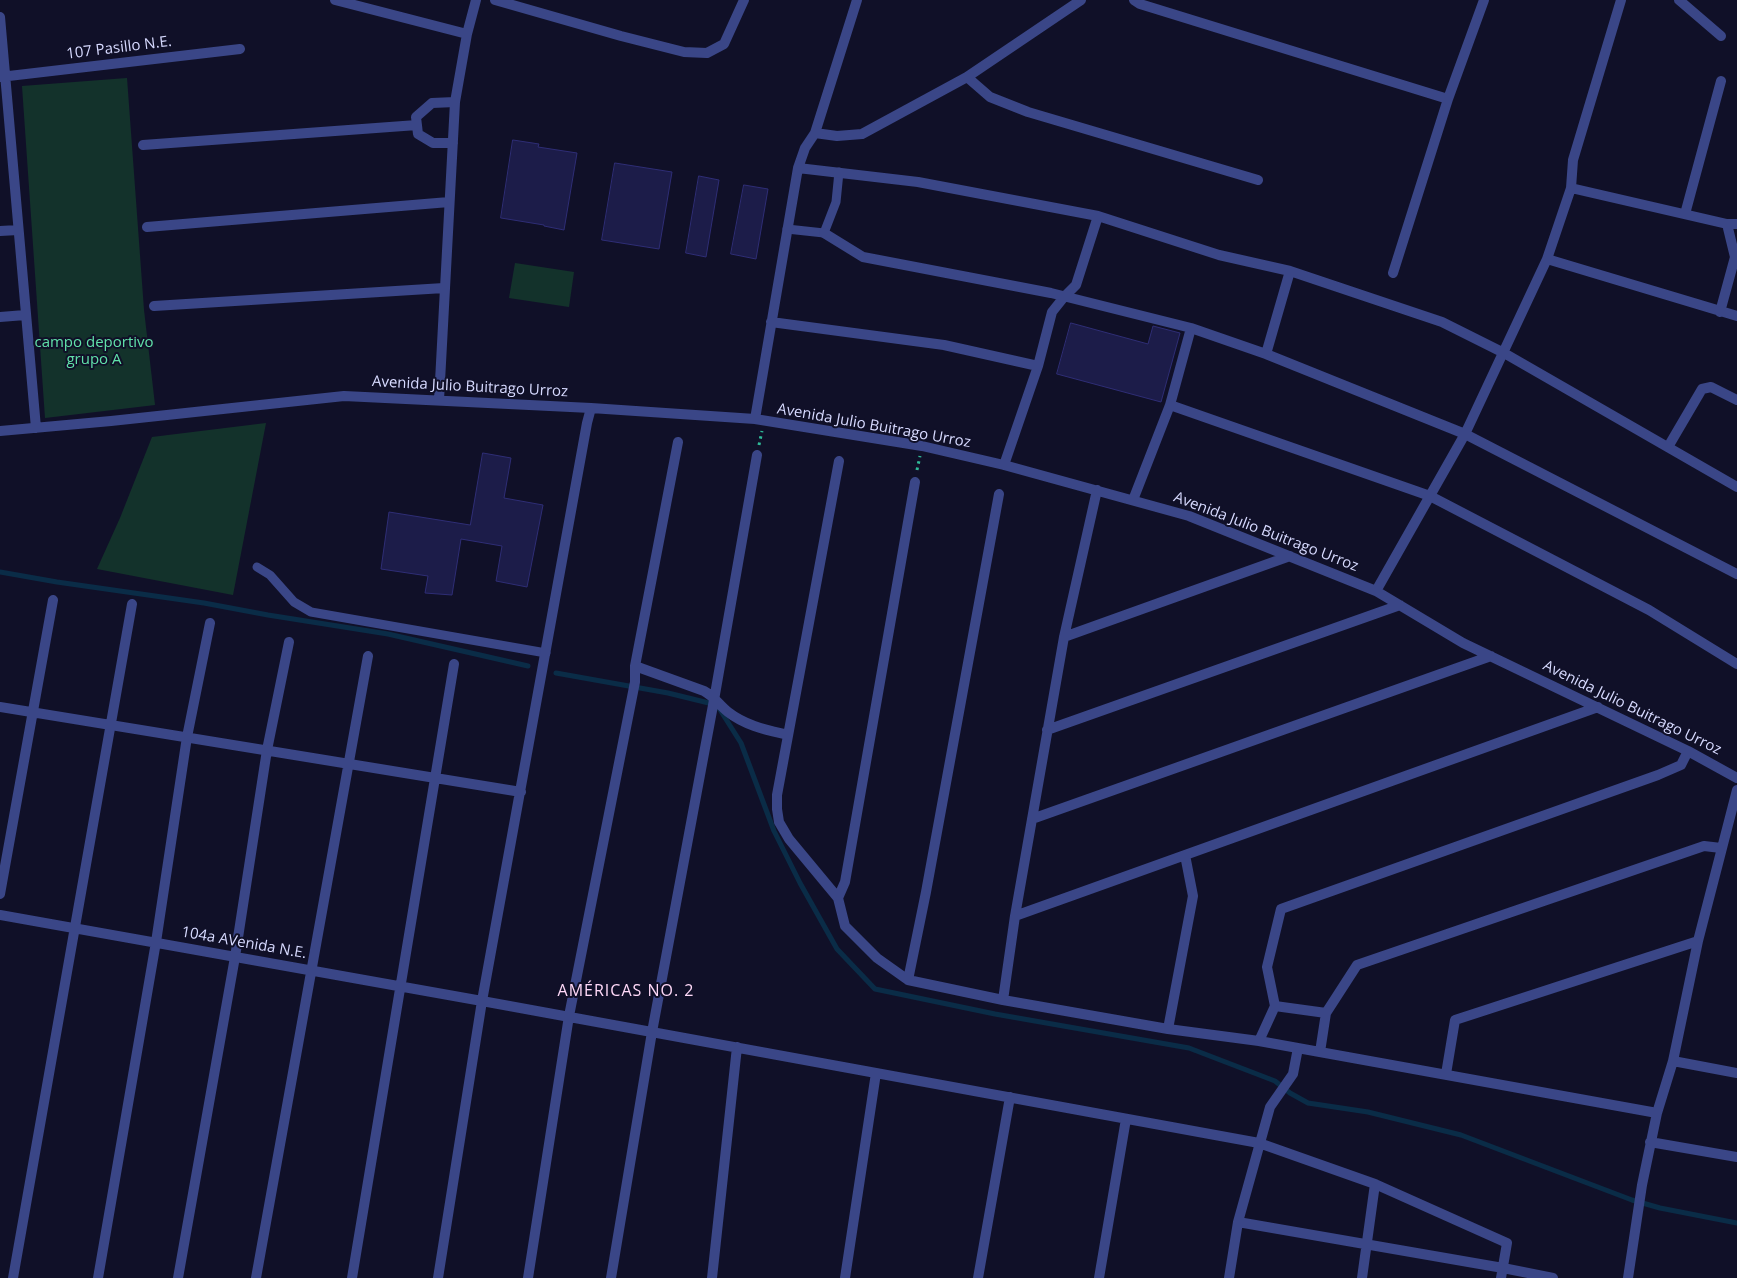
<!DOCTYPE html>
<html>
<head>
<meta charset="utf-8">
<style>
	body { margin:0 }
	canvas { display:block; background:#101028 }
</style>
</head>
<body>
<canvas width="1737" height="1278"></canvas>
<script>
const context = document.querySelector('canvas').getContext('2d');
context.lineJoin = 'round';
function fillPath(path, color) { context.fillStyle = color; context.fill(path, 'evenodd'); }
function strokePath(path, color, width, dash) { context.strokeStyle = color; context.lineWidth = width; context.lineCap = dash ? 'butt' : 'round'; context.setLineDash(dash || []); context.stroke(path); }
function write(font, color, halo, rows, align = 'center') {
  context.font = font + ' "Open Sans",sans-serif'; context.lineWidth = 4; context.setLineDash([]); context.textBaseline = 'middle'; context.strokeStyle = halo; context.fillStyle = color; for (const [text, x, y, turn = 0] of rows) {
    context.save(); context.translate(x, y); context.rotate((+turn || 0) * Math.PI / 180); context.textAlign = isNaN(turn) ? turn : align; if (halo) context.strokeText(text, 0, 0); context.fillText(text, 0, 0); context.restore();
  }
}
fillPath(new Path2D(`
	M127 78 144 310 155 405 45 418 22 86Z
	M515 263 574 272 569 307 509 298Z
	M266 423 233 595 97 569 120 518 152 437Z`), '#13322b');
strokePath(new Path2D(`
	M0 572 57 582 204 603 268 615 388 634 528 666
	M556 673 668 693 717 705 741 743 774 831 800 883 837 949 875 989 995 1014 1189 1048 1275 1081 1290 1093 1308 1103 1368 1112 1461 1135 1632 1200 1660 1208 1737 1223`), '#0a2c47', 5);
const building = new Path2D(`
	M513 140 539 144 538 147 577 153 564 230 544 226V225L501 218Z
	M615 163 672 172 659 249 602 240Z
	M699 176 719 180 706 257 686 253Z
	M744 185 768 189 756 259 731 254Z
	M1071 323 1148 344 1153 326 1180 333 1161 402 1057 374Z
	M483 453 511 458 504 498 543 505 527 587 496 581 502 546 461 539 452 595 425 593 428 576 381 569 389 512 470 525Z`);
fillPath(building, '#1c1c49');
strokePath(building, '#2e2d75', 1);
strokePath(new Path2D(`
	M759 445 762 431
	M917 470 920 456`), '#2fbb98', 3, [2.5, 4]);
strokePath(new Path2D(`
	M787 229 824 233 836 202 839 172
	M257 567 270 575 294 602 311 612 546 653`), '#3a4687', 9);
strokePath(new Path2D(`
	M335 0 467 34
	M495 0 621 36 684 52 707 53 724 44 744 0
	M1134 0 1140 4 1448 99
	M1679 0 1721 36
	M0 17 36 428
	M0 77 240 49
	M967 77 990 97 1028 112 1258 180
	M815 133 837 136 862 134 967 77 1081 0
	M453 143H433L418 134 416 117 432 103 455 102
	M143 145 417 125
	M798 168 918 182 1098 216 1219 255 1290 271 1442 322 1504 353 1737 487
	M1571 188 1573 160 1621 0
	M1685 214 1721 81
	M147 227 449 202
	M0 231 18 230
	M824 233 863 257 1051 293 1191 328 1266 354 1465 434 1737 574
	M1547 259 1737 316
	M1393 273 1448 99 1484 0
	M154 306 444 288
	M1720 312 1735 257 1727 224
	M0 317 25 315
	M771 322 944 345 1038 366
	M1266 354 1290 271
	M439 400 455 102 467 34 476 0
	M1170 405 1430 496 1649 610 1737 664
	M755 419 798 168 805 148 815 133 857 0
	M0 431 111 421 344 396 591 408 755 419 922 446 1004 465 1189 516 1376 591 1463 643 1688 751 1737 778
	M1668 447 1702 389 1711 387 1737 400
	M839 461 777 795V809L779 822 789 839 838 898 845 926 877 958 908 980 1003 1000 1168 1029 1259 1041 1657 1113 1673 1061 1698 941 1737 790
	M1004 465 1038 366 1052 312 1064 297 1076 285 1098 216
	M1133 500 1170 405 1191 328
	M1376 591 1465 434 1547 259 1571 188 1727 224H1737
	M1064 637 1290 556
	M635 666 704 691C715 697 719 705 728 712 746 726 767 730 788 735
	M0 707 521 792
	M1047 730 1400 605
	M1032 819 1491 656
	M0 894 53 600
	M838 898 845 882 915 482
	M0 915 482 1001 1259 1143 1375 1184 1507 1243 1501 1278
	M1015 916 1598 707
	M908 980 926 892 999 494
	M1003 1000 1015 916 1064 637 1097 490
	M1275 1006 1267 967 1281 909 1658 775 1681 765 1688 751
	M1168 1029 1193 896 1185 855
	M1259 1041 1275 1006 1326 1013
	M1320 1052 1326 1013 1357 965 1704 846 1721 848
	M1673 1061 1737 1073
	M1446 1074 1455 1020 1698 941
	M1650 1142 1737 1157
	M1238 1222 1503 1268 1553 1278
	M13 1278 132 604
	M98 1278 156 942 187 737 210 623
	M178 1278 235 957 267 750 289 642
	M256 1278 368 656
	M352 1278 454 664
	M438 1278 482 1001 587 423 591 408
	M528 1278 569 1016 635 682V666L678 442
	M611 1278 652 1032 714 700 757 455
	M712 1278 737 1047
	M845 1278 876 1073
	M978 1278 1010 1097
	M1099 1278 1126 1119
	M1229 1278 1238 1222 1270 1107 1293 1074 1298 1048
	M1362 1278 1375 1184
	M1628 1278 1642 1185 1657 1113`), '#3a4687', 10);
write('15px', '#d7daff', '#101028', [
	["107 Pasillo N.E.",119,48,-7],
	["Avenida Julio Buitrago Urroz",470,387,3],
	["Avenida Julio Buitrago Urroz",874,426,10],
	["Avenida Julio Buitrago Urroz",1266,532,21],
	["Avenida Julio Buitrago Urroz",1632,708,26],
	["104a AVenida N.E.",244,943,10]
]);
write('15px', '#61e1a9', '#101028', [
	["campo deportivo",94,343],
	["grupo A",94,360]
]);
context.letterSpacing = '1px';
write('16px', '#ffd9f8', '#101028', [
	["AMÉRICAS NO. 2",626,991]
]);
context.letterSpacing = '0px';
</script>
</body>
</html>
